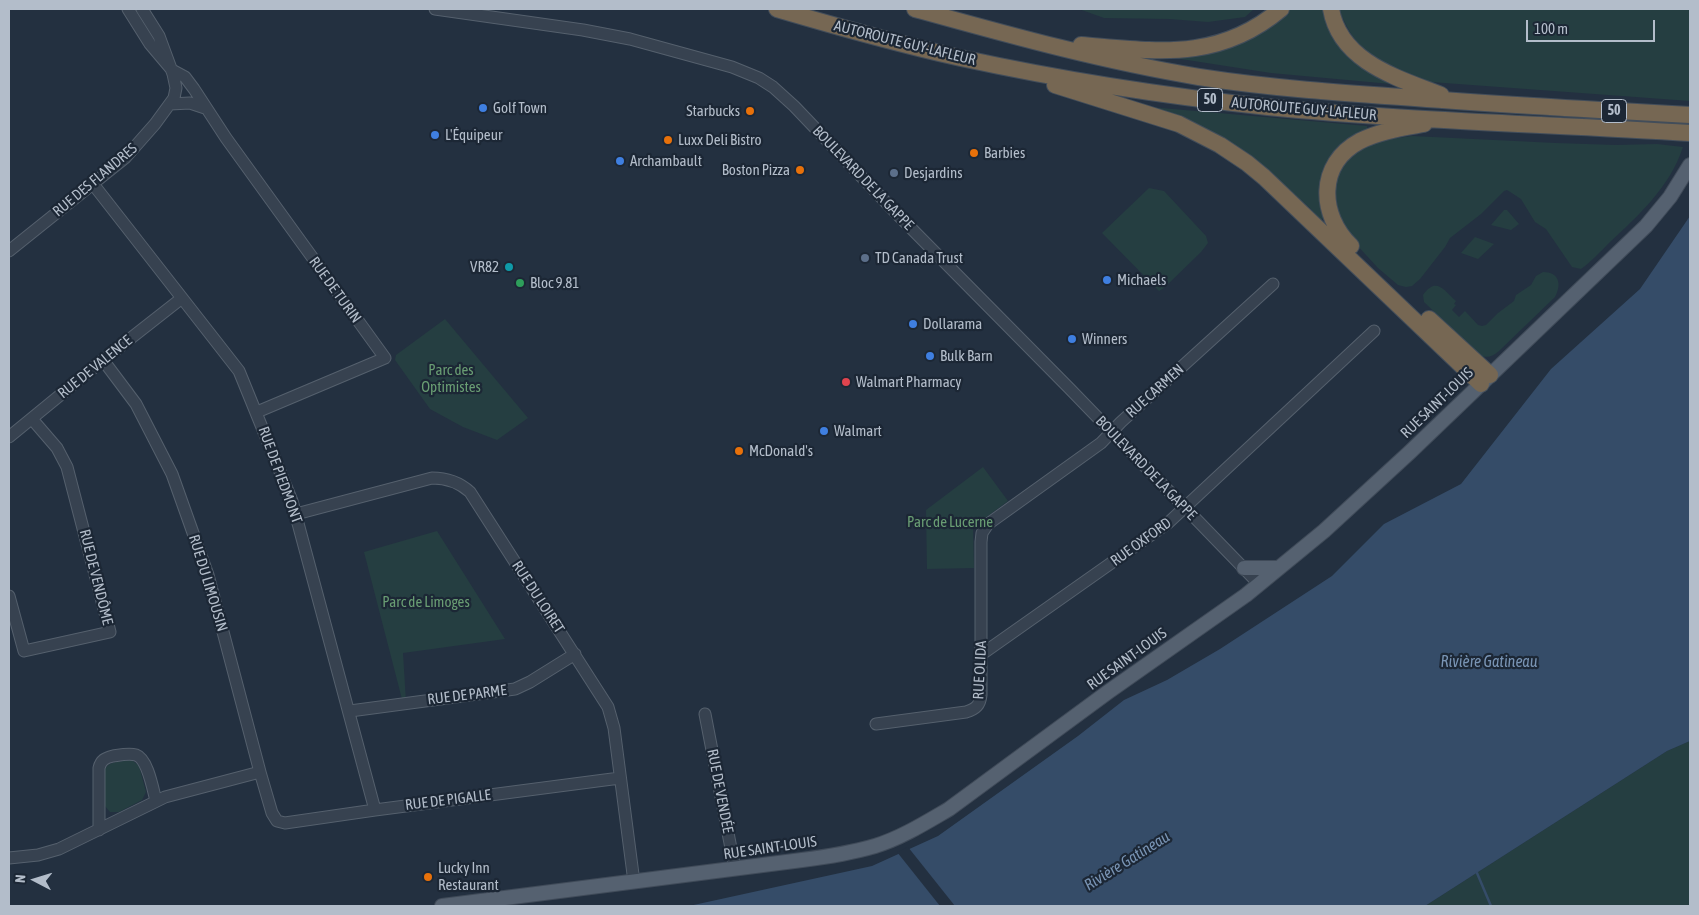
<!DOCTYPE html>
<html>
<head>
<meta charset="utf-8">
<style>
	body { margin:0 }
	#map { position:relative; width:1699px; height:915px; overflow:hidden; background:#233040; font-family:"Asap Condensed",sans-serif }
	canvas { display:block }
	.frame { position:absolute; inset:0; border:10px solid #b3bdca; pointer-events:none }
	.north { position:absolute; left:10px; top:855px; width:50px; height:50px; -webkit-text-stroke:4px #1c2735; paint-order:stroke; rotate:275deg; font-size:14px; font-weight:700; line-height:20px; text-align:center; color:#b3bdca }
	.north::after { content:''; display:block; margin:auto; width:18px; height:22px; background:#b3bdca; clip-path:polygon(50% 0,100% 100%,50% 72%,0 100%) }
	.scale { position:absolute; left:1526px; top:20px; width:129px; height:22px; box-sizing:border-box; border:2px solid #b3bdca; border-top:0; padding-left:6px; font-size:15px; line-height:18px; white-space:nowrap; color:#b3bdca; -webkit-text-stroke:4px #1c2735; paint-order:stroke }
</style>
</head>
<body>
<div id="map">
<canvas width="1699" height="915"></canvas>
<div class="frame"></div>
<div class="north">N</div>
<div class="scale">100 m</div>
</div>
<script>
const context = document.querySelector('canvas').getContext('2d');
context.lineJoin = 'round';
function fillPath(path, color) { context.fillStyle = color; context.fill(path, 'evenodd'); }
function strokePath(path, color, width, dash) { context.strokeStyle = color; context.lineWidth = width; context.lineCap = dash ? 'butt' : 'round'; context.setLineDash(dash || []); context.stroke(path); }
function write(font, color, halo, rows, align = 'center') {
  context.font = font + ' "Asap Condensed",sans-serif'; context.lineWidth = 4.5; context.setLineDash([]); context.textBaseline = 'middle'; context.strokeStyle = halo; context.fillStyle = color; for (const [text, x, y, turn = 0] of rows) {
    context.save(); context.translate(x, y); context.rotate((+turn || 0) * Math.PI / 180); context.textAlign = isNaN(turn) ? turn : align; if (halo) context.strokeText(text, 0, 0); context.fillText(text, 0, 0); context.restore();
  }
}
fillPath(new Path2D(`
	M1079 9H1254L1245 17 1208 22 1169 19 1104 18Z
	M1289 9H1324L1326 25 1334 36 1366 71 1386 77 1391 84 1271 73 1168 57Z
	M1339 9H1690V101L1431 82C1384 66 1358 59 1339 9Z
	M1150 107 1367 126 1368 130 1346 140 1330 160 1320 183V204L1324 215 1321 223 1310 208 1243 151Z
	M1412 136 1556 143 1616 145 1657 144 1683 147C1670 187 1639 215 1609 243 1600 252 1591 262 1581 269L1572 267 1546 229 1535 222 1521 199 1507 190 1504 191 1481 214 1450 238 1445 247 1420 279 1412 286 1406 287 1398 285 1378 268 1343 230 1330 187 1350 155 1376 141Z
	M1149 188 1164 191 1206 236 1208 243 1201 252 1164 288 1159 291 1102 233Z
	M1504 210H1507L1519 224 1511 230 1491 225Z
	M1475 237 1494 244 1478 259 1461 253Z
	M1543 272C1559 272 1562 284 1555 297L1499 351C1492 357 1486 359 1478 354L1424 302 1423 295C1436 276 1444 290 1456 301L1454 304 1456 305 1452 310 1459 317 1465 311 1478 325 1482 326 1486 325 1498 313 1514 301 1516 295 1531 285 1536 276Z
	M445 319 528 418 497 440 463 427 430 409 395 360 396 355Z
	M983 467 1008 501 973 527 974 568 927 569 926 510Z
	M437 531 505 639 403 653 406 702 403 703 364 552Z
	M1690 741V906H1425L1667 751Z
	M132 760 139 766 146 792 142 800 119 812H110L104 805V771C108 760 122 762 132 760Z`), '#253e41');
fillPath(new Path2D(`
	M1690 216V741L1667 751 1425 906H689L872 866 938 836 1078 736 1124 700 1167 680 1220 649 1332 576 1384 524 1461 484 1551 369 1640 289Z`), '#354c68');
fillPath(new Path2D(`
	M908 847 955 906H940L897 852Z`), '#233040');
strokePath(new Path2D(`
	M1477 873 1491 906`), '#354c68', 2.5);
const minor = new Path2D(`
	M128 9 150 44 172 70 185 77 194 89 226 138 385 358 257 412
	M435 9 583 30 630 39 732 67 759 78 773 87 794 106 898 215 1069 388 1259 584
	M170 104 190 103 205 108
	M93 184 239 371 292 501 375 810
	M9 251 125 158 155 124 174 98 176 88 173 74 159 36 142 9
	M103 360 136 404 172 474 208 575 260 772 272 813 277 821 285 823 375 810 620 778
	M9 437 103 360 182 298
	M296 514 432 478C447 478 459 482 470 492L608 707 614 728 634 882
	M9 596 24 651 110 632 67 467 57 448 32 419
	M982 654 1168 523 1374 331
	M350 711 515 689 530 682 575 654
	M705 714 735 869
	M876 724 966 712C976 709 980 705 981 695V542L982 533 988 524 1101 443 1121 422 1273 284
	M99 830V768C101 760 105 758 113 756 120 755 129 753 136 755 148 759 153 790 156 801
	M9 858 38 855 59 849 165 797 260 772`);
const major = new Path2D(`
	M1244 568H1278
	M442 906 802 860C826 857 851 853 875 846 901 838 925 823 949 809L1108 692 1246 595 1324 531 1410 452 1646 226 1670 197 1690 165`);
const highway = new Path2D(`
	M777 9C838 27 899 44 961 58 1062 80 1165 96 1268 107 1408 121 1550 124 1690 133
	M915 9C1009 35 1102 61 1199 77 1270 88 1342 93 1415 98 1506 105 1598 110 1690 115
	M1331 9C1340 62 1398 78 1441 95
	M1081 45C1157 51 1218 62 1281 9
	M1055 85 1179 124 1220 145 1247 163 1264 177 1481 384
	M1351 246C1319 215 1317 164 1360 141 1380 131 1402 128 1424 124
	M1429 319 1490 375`);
strokePath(minor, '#55606d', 13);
strokePath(major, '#404b59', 16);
strokePath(highway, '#424d5a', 18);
strokePath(minor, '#374250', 11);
strokePath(major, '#556170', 14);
strokePath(highway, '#766753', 16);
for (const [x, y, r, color] of [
	[483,108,5,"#3f7fe0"],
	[750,111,5,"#e8710a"],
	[435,135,5,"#3f7fe0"],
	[668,140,5,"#e8710a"],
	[974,153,5,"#e8710a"],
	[620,161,5,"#3f7fe0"],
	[800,170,5,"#e8710a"],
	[894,173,5,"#5c6f8a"],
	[865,258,5,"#5c6f8a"],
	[509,267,5,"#0f9aa8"],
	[1107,280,5,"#3f7fe0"],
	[520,283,5,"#2e9e5b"],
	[913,324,5,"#3f7fe0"],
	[1072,339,5,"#3f7fe0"],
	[930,356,5,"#3f7fe0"],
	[846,382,5,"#e0444e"],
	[824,431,5,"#3f7fe0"],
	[739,451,5,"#e8710a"],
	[428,877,5,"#e8710a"]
]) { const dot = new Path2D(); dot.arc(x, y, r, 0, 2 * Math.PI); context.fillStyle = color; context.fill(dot); strokePath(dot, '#1c2735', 2); }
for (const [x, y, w] of [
	[1210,100,25],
	[1614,111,25]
]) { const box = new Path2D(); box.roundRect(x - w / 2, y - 11.5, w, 23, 4); context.fillStyle = '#1c2735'; context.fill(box); strokePath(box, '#b3bdca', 1); }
write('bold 14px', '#b3bdca', null, [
	["50",1210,100],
	["50",1614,111]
]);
write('15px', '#b3bdca', '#1c2735', [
	["AUTOROUTE GUY-LAFLEUR",905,43,14],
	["AUTOROUTE GUY-LAFLEUR",1304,109,5],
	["BOULEVARD DE LA GAPPE",863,178,46],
	["RUE DES FLANDRES",95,180,-40],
	["RUE DE TURIN",335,290,54],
	["RUE DE VALENCE",95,367,-39],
	["RUE CARMEN",1155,391,-42],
	["RUE SAINT-LOUIS",1437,403,-44],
	["BOULEVARD DE LA GAPPE",1146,468,46],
	["RUE DE PIEDMONT",280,475,70],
	["RUE OXFORD",1141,542,-36],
	["RUE DE VENDÔME",96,577,76],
	["RUE DU LIMOUSIN",208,583,73],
	["RUE DU LOIRET",538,597,57],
	["RUE SAINT-LOUIS",1127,659,-36],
	["RUE OLIDA",980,670,-87],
	["RUE DE PARME",467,695,-7],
	["RUE DE VENDÉE",720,791,79],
	["RUE DE PIGALLE",448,800,-7],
	["RUE SAINT-LOUIS",770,848,-8]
]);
write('15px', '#b3bdca', '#1c2735', [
	["Golf Town",493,108],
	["Starbucks",740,111,"right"],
	["L'Équipeur",445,135],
	["Luxx Deli Bistro",678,140],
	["Barbies",984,153],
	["Archambault",630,161],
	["Boston Pizza",790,170,"right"],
	["Desjardins",904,173],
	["TD Canada Trust",875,258],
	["VR82",499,267,"right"],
	["Michaels",1117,280],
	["Bloc 9.81",530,283],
	["Dollarama",923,324],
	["Winners",1082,339],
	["Bulk Barn",940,356],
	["Walmart Pharmacy",856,382],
	["Walmart",834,431],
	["McDonald's",749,451],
	["Lucky Inn",438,868],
	["Restaurant",438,885]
], 'left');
write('15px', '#699d73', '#1c2735', [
	["Parc des",451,370],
	["Optimistes",451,387],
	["Parc de Lucerne",950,522],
	["Parc de Limoges",426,602]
]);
write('italic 16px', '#7994b4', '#1c2735', [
	["Rivière Gatineau",1489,662],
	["Rivière Gatineau",1127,861,-32]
]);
</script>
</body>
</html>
